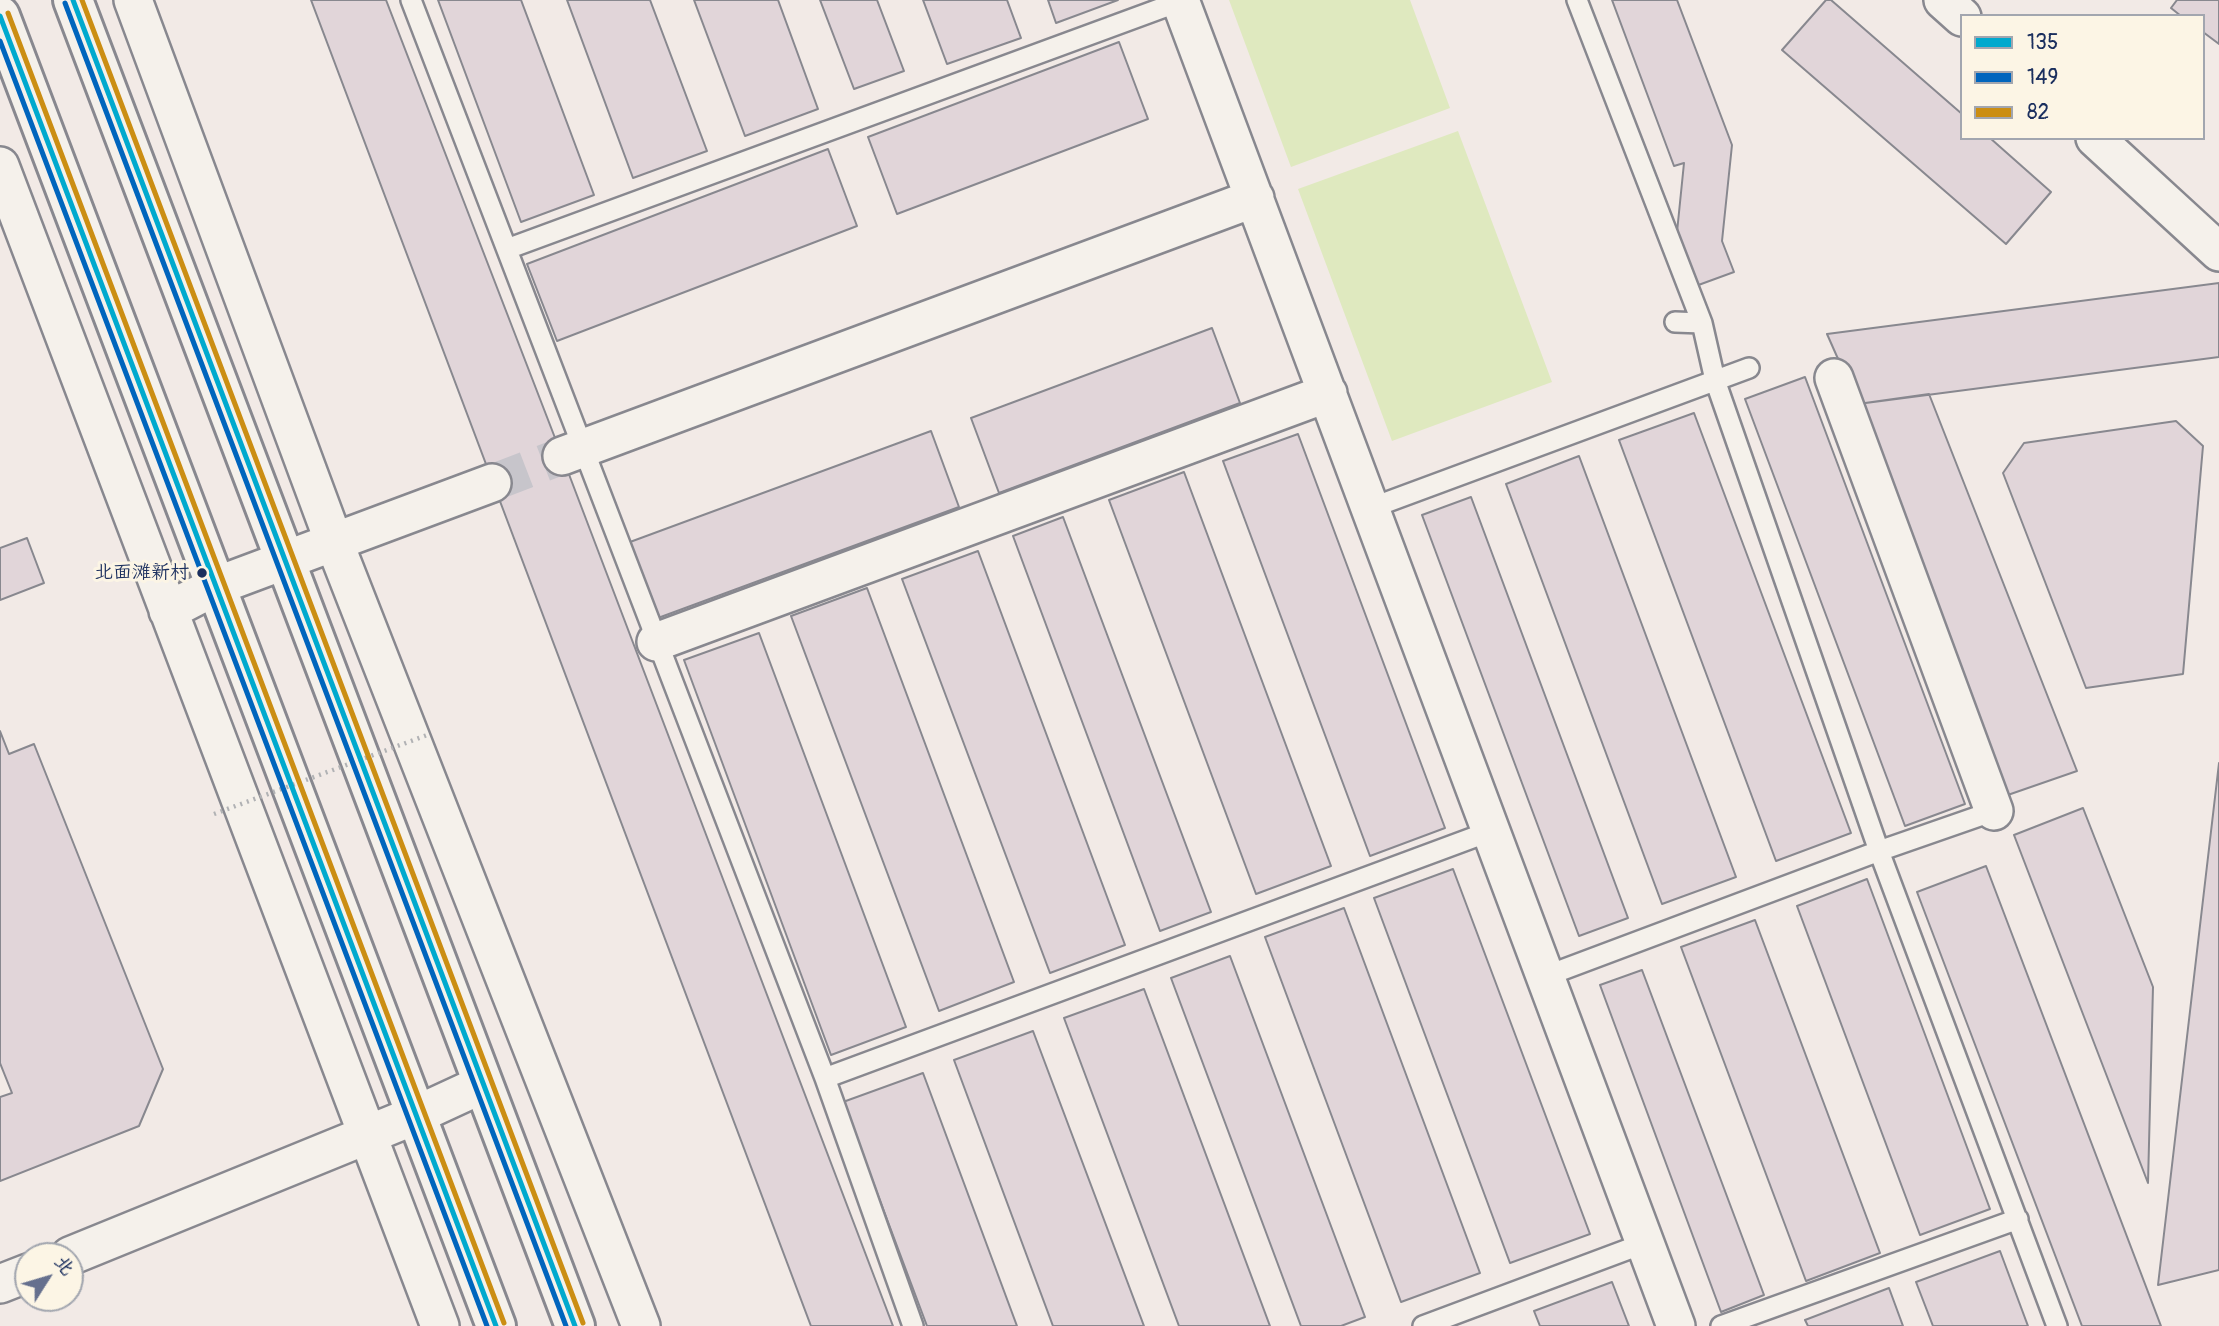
<!DOCTYPE html>
<html>
<head>
<meta charset="utf-8">
<style>
	body { margin:0 }
	#map { position:relative; width:2219px; height:1326px; overflow:hidden; background:#f2eae6; font-family:Pangolin,"LXGW WenKai TC",sans-serif }
	canvas { display:block }
	.legend { position:absolute; left:1960px; top:14px; width:245px; height:126px; box-sizing:border-box; background:#fcf5e5; border:2px solid #a2a6af; margin:0; padding:9px 12px; list-style:none; font-size:21px; color:#1b2f5e }
	.legend li { display:flex; align-items:center; gap:14px; height:35px }
	.legend b { width:35px; border:2px solid #a2a6af }
	.north { position:absolute; left:14px; top:1242px; width:70px; height:70px; box-sizing:border-box; background:#fcf5e5; border:2px solid #a2a6af; border-radius:50%; rotate:53deg; font-size:19px; font-weight:700; line-height:28px; text-align:center; color:#1b2f5e }
	.north::after { content:''; display:block; margin:auto; width:24px; height:32px; background:#66708e; clip-path:polygon(50% 0,100% 100%,50% 72%,0 100%) }
</style>
</head>
<body>
<div id="map">
<canvas width="2219" height="1326"></canvas>
<ul class="legend">
<li><b style="height:9px;background:#00a9ce"></b>135</li>
<li><b style="height:9px;background:#0065bd"></b>149</li>
<li><b style="height:9px;background:#cb8e13"></b>82</li>
</ul>
<div class="north">北</div>
</div>
<script>
const context = document.querySelector('canvas').getContext('2d');
context.lineJoin = 'round';
function fillPath(path, color) { context.fillStyle = color; context.fill(path, 'evenodd'); }
function strokePath(path, color, width, dash) { context.strokeStyle = color; context.lineWidth = width; context.lineCap = dash ? 'butt' : 'round'; context.setLineDash(dash || []); context.stroke(path); }
function write(font, color, halo, rows, align = 'center') {
  context.font = font + ' Pangolin,"LXGW WenKai TC",sans-serif'; context.lineWidth = 6; context.setLineDash([]); context.textBaseline = 'middle'; context.strokeStyle = halo; context.fillStyle = color; for (const [text, x, y, turn = 0] of rows) {
    context.save(); context.translate(x, y); context.rotate((+turn || 0) * Math.PI / 180); context.textAlign = isNaN(turn) ? turn : align; if (halo) context.strokeText(text, 0, 0); context.fillText(text, 0, 0); context.restore();
  }
}
fillPath(new Path2D(`
	M1229 0H1410L1450 108 1291 167Z
	M1458 131 1552 382 1392 441 1298 189Z`), '#dfe9bf');
const building = new Path2D(`
	M311 0H386L562 456 893 1326H811Z
	M438 0H521L594 195 521 222Z
	M567 0H650L707 151 633 178Z
	M694 0H778L818 109 745 136Z
	M820 0H877L904 71 854 89Z
	M923 0H1007L1021 38 947 64Z
	M1048 0H1118L1056 23Z
	M1612 0H1677L1732 145 1722 241 1734 272 1693 287 1676 242 1684 163 1674 166Z
	M1826 0H1831L1962 114V138H1990L2051 192 2006 244 1782 50Z
	M2177 0H2219V44L2203 32V16H2181L2171 8Z
	M1119 42 1148 119 897 214 868 137Z
	M828 149 857 226 557 341 527 264Z
	M2219 283V357L1858 404 1827 334Z
	M1212 328 1240 403 999 493 971 418Z
	M1805 377 1965 804 1905 826 1745 399Z
	M1929 394 2077 771 2002 797 1858 404Z
	M1694 413 1851 833 1776 861 1619 440Z
	M2176 421 2203 446 2183 674 2086 688 2003 473 2024 443Z
	M931 431 959 507 658 618 630 542Z
	M1298 434 1445 828 1370 856 1223 461Z
	M1579 456 1736 877 1662 904 1506 484Z
	M1184 472 1331 866 1256 894 1109 500Z
	M1471 497 1628 918 1579 936 1422 515Z
	M1063 517 1211 912 1160 931 1013 536Z
	M27 538 44 583 0 600V548Z
	M978 551 1125 945 1050 973 902 579Z
	M867 588 1014 982 939 1011 791 616Z
	M759 633 906 1027 831 1055 684 660Z
	M0 731 9 754 34 744 163 1069 139 1126 0 1181V1097L12 1093 0 1063Z
	M2219 763V1270L2158 1285Z
	M2083 808 2153 987 2148 1183 2014 835Z
	M1986 866 2161 1326H2082L1917 892Z
	M1453 869 1590 1234 1510 1263 1374 898Z
	M1867 879 1990 1209 1920 1235 1797 906Z
	M1344 908 1480 1273 1401 1302 1265 937Z
	M1755 920 1880 1253 1806 1281 1681 947Z
	M1230 956 1365 1317 1341 1326H1301L1171 978Z
	M1642 970 1764 1295 1721 1312 1600 985Z
	M1144 989 1270 1326H1179L1064 1018Z
	M1033 1031 1144 1326H1053L954 1060Z
	M923 1073 1017 1326H927L843 1102Z
	M2000 1251 2028 1326H1933L1916 1282Z
	M1612 1282 1629 1326H1540L1534 1311Z
	M1889 1288 1903 1326H1808L1805 1320Z`);
fillPath(building, '#e1d5d9');
strokePath(building, '#88888f', 2);
strokePath(new Path2D(`
	M492 483 562 456`), '#c7c5cb', 37, [37, 18]);
const service = new Path2D(`
	M411 0 825 1078 913 1326
	M1577 0 1702 323
	M507 249 1181 1
	M1675 322 1702 323 1715 380 1879 851 2057 1326
	M1371 508 1749 368
	M1546 976 1879 851 1994 811
	M825 1078 1491 831
	M1423 1326 1645 1243
	M1721 1326 2018 1219`);
const minor = new Path2D(`
	M133 0 334 542 641 1326
	M1180 0 1676 1326
	M1943 0 1962 17
	M2095 138 2219 252
	M0 166 440 1326
	M1834 378 1994 811
	M562 456 1255 198
	M168 611 216 586 492 483
	M656 642 1328 393
	M70 1256 416 1115 483 1084
	M0 1284 28 1273`);
const primary = new Path2D(`
	M73 0 575 1326
	M0 16 496 1326`);
strokePath(service, '#88888f', 24);
strokePath(minor, '#88888f', 42);
strokePath(primary, '#88888f', 44);
strokePath(service, '#f5f1eb', 19);
strokePath(minor, '#f5f1eb', 37);
strokePath(primary, '#f5f1eb', 38);
strokePath(new Path2D(`
	M214 814 430 734`), '#b1b2b4', 4.5, [2, 5]);
strokePath(new Path2D(`
	M73 0 575 1326
	M0 16 496 1326`), '#00a9ce', 5);
strokePath(new Path2D(`
	M65 3 566 1326
	M0 41 487 1326`), '#0065bd', 5);
strokePath(new Path2D(`
	M82 0 583 1323
	M8 13 504 1323`), '#cb8e13', 5);
for (const [x, y, r, color] of [
	[202,573,6,"#1b2f5e"]
]) { const dot = new Path2D(); dot.arc(x, y, r, 0, 2 * Math.PI); context.fillStyle = color; context.fill(dot); strokePath(dot, '#fcf5e5', 2.5); }
write('19px', '#1b2f5e', '#fcf5e5', [
	["北面滩新村",189,573]
], 'right');
</script>
</body>
</html>
